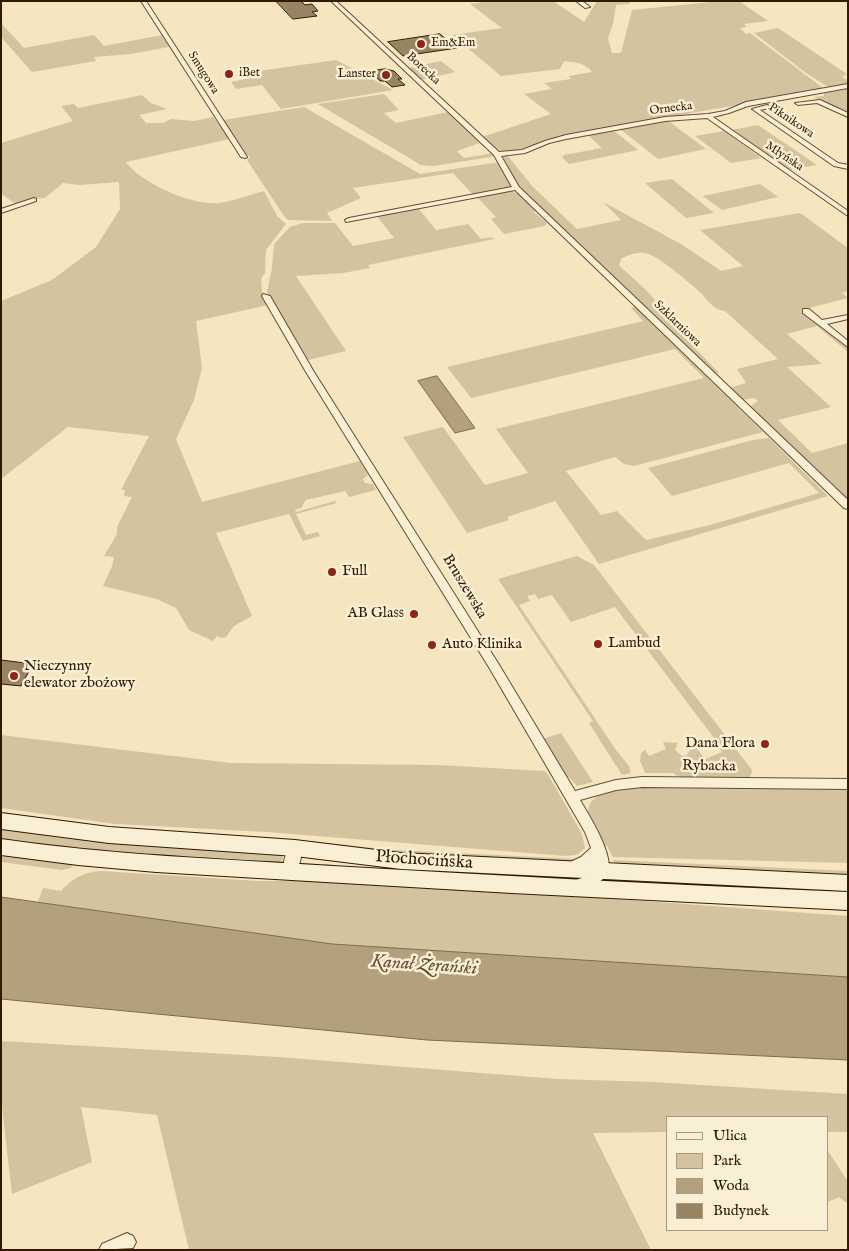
<!DOCTYPE html>
<html>
<head>
<meta charset="utf-8">
<style>
	body { margin:0 }
	#map { position:relative; width:849px; height:1251px; overflow:hidden; background:#f5e6bf; font-family:"IM FELL English",serif }
	canvas { display:block }
	.frame { position:absolute; inset:0; border:2px solid #321a00; pointer-events:none }
	.legend { position:absolute; left:666px; top:1116px; width:162px; height:115px; box-sizing:border-box; background:#f8efd5; border:1px solid #a99a80; margin:0; padding:6px 9px; list-style:none; font-size:15px; color:#321a00 }
	.legend li { display:flex; align-items:center; gap:10px; height:25px }
	.legend b { width:25px; border:1px solid #a99a80 }
</style>
</head>
<body>
<div id="map">
<canvas width="849" height="1251"></canvas>
<div class="frame"></div>
<ul class="legend">
<li><b style="height:6px;background:#f8efd5"></b>Ulica</li>
<li><b style="height:14px;background:#d4c39f"></b>Park</li>
<li><b style="height:14px;background:#b3a17e"></b>Woda</li>
<li><b style="height:14px;background:#978463"></b>Budynek</li>
</ul>
</div>
<script>
const context = document.querySelector('canvas').getContext('2d');
context.lineJoin = 'round';
function fillPath(path, color) { context.fillStyle = color; context.fill(path, 'evenodd'); }
function strokePath(path, color, width, dash) { context.strokeStyle = color; context.lineWidth = width; context.lineCap = dash ? 'butt' : 'round'; context.setLineDash(dash || []); context.stroke(path); }
function write(font, color, halo, rows, align = 'center') {
  context.font = font + ' "IM FELL English",serif'; context.lineWidth = 5; context.setLineDash([]); context.textBaseline = 'middle'; context.strokeStyle = halo; context.fillStyle = color; for (const [text, x, y, turn = 0] of rows) {
    context.save(); context.translate(x, y); context.rotate((+turn || 0) * Math.PI / 180); context.textAlign = isNaN(turn) ? turn : align; if (halo) context.strokeText(text, 0, 0); context.fillText(text, 0, 0); context.restore();
  }
}
fillPath(new Path2D(`
	M490 1H553L584 22 597 1H629L630 4 616 5 613 24 608 38 612 53H621L632 10 720 1H739L768 21 744 24 747 27 740 28 746 34 750 33 823 88 803 94C722 108 640 121 559 137 542 141 526 153 508 152 498 152 490 143 482 137L551 114 524 94 552 89 544 83 571 79 569 76 592 72C586 63 574 62 564 61L560 69 501 76 452 35 502 28 470 4Z
	M1 23 24 48 94 35 104 46 162 35 169 47 131 54 94 57 96 61 32 72 1 37Z
	M778 28 847 74 842 77 848 81V85L828 87 806 73 754 33Z
	M336 60 393 90 281 109 262 85 236 89 231 82 255 77 252 72Z
	M441 61 455 72 421 80 408 68Z
	M848 89V114L814 97 824 96V93Z
	M384 94 399 110 384 113 396 123 448 112 482 142 457 151 464 158 494 153 496 156 434 166 421 165 318 104Z
	M142 95 151 103 167 109 139 115 146 123H163L171 119 194 121 213 117 230 139 126 162C141 183 192 206 219 203 234 201 249 195 264 191L277 216 286 224 266 250 265 273 261 279 262 291 268 305 196 321 202 368 194 400 176 439 202 502 360 461 368 475 363 479 365 483 373 484 376 490 349 497 345 491 306 500 301 508 295 510 296 512 335 501 337 503 296 514 306 535 318 532 320 536 303 541 289 514 216 533 252 616 234 626 226 637 221 638 217 636 213 641 189 630 176 608 157 599 103 586 112 566 114 557 104 556 117 534V527L132 497 124 496 125 490H121L149 436 68 427 1 479V301L52 280 96 247 120 209 119 182 80 185 63 183 45 198 32 199 16 204 1 194V143L73 121 61 106 74 104 78 108Z
	M304 107 420 174 500 162 511 187 472 194 453 173 353 188 361 198 327 213 332 221 288 220 284 216 247 160 250 157 245 154 223 120Z
	M667 120 706 149 658 159 620 129Z
	M758 125 817 165 788 170 731 130Z
	M614 131 638 150 569 164 562 157 564 155 602 148 588 135Z
	M724 131 761 158 731 163 695 136Z
	M507 155 533 187 577 229 621 220 603 202 681 244 721 271 743 266 700 230 800 213 848 248V291L842 293 848 298 801 310 848 348V352L817 326 787 334 822 364 787 367 831 407 778 420 812 453 848 443V501L752 409 751 406 758 401 754 398 742 400 729 388 746 383 737 369 778 359 725 311C715 311 707 300 701 293 692 285 660 257 648 254 639 251 631 254 622 258L619 265C631 278 658 296 662 314L719 373 714 374 636 297 521 190 515 181 503 157Z
	M672 179 714 213 686 218 645 183Z
	M760 184 778 197 722 210 703 196Z
	M510 191 520 194 537 210 534 212 547 223 545 226 504 234 491 219 496 217 477 197Z
	M418 208 436 230 468 224 481 239 491 237 494 239 368 265 370 268 343 273 296 276 346 351 308 360 267 292 272 268 274 244 290 227 303 223H335L353 246 394 238 377 216Z
	M635 307 763 432 634 466 624 464 615 457 566 471 601 515 617 511 646 540 710 525 819 493 789 463 672 496 648 468 753 440 769 438 828 496 599 564 555 501 507 517 509 520 467 533 403 437 443 427 485 485 528 473 496 429 704 378 675 349 471 398 447 367 643 321 631 308Z
	M577 556 594 565 752 770 750 779 694 780 675 775 674 773H645L640 761 641 753 645 750 649 756 666 749 663 742 678 743 675 750 682 756 687 755 692 747 695 746 705 759 722 752 713 740 714 738 615 607 571 622 552 595 538 599 535 594 527 596 530 601 519 605 616 750 629 766 631 773 622 775 589 723 593 721 498 579Z
	M561 733 593 782 577 786 569 777 566 778 542 739Z
	M1 735 231 763 438 765 545 771 549 776 582 834 585 848 577 855 566 856 267 832 115 824 1 808Z
	M648 787 848 788V863L613 857 607 846H603C601 840 600 833 597 828 595 823 591 818 589 814 582 790 634 788 648 787Z
	M1 812 120 828 280 838 393 850 580 859 571 863C380 853 190 839 1 815Z
	M1 828 81 839 280 853 283 858 281 863 120 854 1 840Z
	M1 853 71 862 73 865 71 868 62 870 1 862Z
	M612 860 848 871V876L617 864Z
	M101 871 258 881H334L616 899 848 916V977L332 944 38 902 43 888 61 891C72 878 85 872 101 871Z
	M1 1041 278 1057 558 1079 654 1082 848 1094V1132H828V1117H668V1132L593 1133 651 1250H189L157 1115 81 1107 92 1162 12 1194 1 1098Z
	M828 1151 848 1182V1204L839 1197 828 1202Z`), '#d4c39f');
const water = new Path2D(`
	M436 376H437L475 428 455 433 418 381Z
	M1 897 332 944 848 977V1060L427 1040 1 999Z`);
fillPath(water, '#b3a17e');
strokePath(water, '#7f6b4c', 1);
const building = new Path2D(`
	M276 1H301L305 5 312 4 318 11 312 12 317 16 293 19Z
	M440 34 457 48 403 56 388 42Z
	M385 69 394 71 402 79H398L405 85 392 87 385 81H380L370 71Z
	M1 660 33 664 21 686 1 684Z`);
fillPath(building, '#978463');
strokePath(building, '#321a00', 1);
const street = new Path2D(`
	M141 1H146L247 157 246 158 241 157Z
	M331 1H336L499 152 522 150 545 141 566 135 665 117 708 114 725 111 746 102 848 84V88L748 106 729 113 713 117 848 211V216L707 118 665 121 566 139 549 143 525 153 501 156 519 187 848 500V509L844 508 515 190 346 222 345 220 349 218 512 187 494 155Z
	M576 1H582L590 7 585 8Z
	M820 100 848 113V117L817 103 798 105 795 103Z
	M767 105 769 106V108L760 110 838 163 848 165V169L834 166 752 109Z
	M34 198 36 199V201L1 213V209Z
	M263 294 270 296 314 372 498 663 575 791 616 780 642 777 848 779V789L642 787 616 790 580 800C589 815 614 855 608 872 604 883 586 888 576 892L571 890 569 886 571 882 584 877 595 867V863C587 869 576 876 566 872L564 868 566 864 581 857 591 848 585 832 490 669 306 372 262 296Z
	M803 309H809L822 320 848 315V319L827 324 848 341V347L803 313Z
	M295 842 300 844C304 852 299 867 295 875L290 877 285 875C281 867 286 852 290 844Z
	M127 1233 133 1236 136 1242 133 1248 99 1250 102 1244Z`);
const secondary = new Path2D(`
	M1 813 109 827 295 840 401 853 848 875V891L401 869 295 856 109 843 1 829Z
	M1 839C111 855 222 859 333 866 504 876 676 885 848 892V910L512 893 156 872 78 865 1 855Z`);
strokePath(street, '#634d30', 2);
strokePath(secondary, '#321a00', 2);
fillPath(street, '#f8efd5');
fillPath(secondary, '#f8efd5');
for (const [x, y, r, color] of [
	[421,44,5,"#8f2418"],
	[229,74,5,"#8f2418"],
	[386,75,5,"#8f2418"],
	[332,572,5,"#8f2418"],
	[414,614,5,"#8f2418"],
	[598,644,5,"#8f2418"],
	[432,645,5,"#8f2418"],
	[14,676,5,"#8f2418"],
	[765,744,5,"#8f2418"]
]) { const dot = new Path2D(); dot.arc(x, y, r, 0, 2 * Math.PI); context.fillStyle = color; context.fill(dot); strokePath(dot, '#f8efd5', 2); }
write('12px', '#321a00', '#f8efd5', [
	["Em&Em",431,44],
	["iBet",239,74],
	["Lanster",376,75,"right"]
], 'left');
write('12px', '#321a00', '#f8efd5', [
	["Borecka",423,69,43],
	["Smugowa",203,73,58],
	["Ornecka",671,109,-7],
	["Piknikowa",791,121,34],
	["Młyńska",784,157,34],
	["Szklarniowa",677,324,44]
]);
write('15px', '#321a00', '#f8efd5', [
	["Full",342,572],
	["AB Glass",404,614,"right"],
	["Lambud",608,644],
	["Auto Klinika",442,645],
	["Nieczynny",24,667],
	["elewator zbożowy",24,684],
	["Dana Flora",755,744,"right"]
], 'left');
write('15px', '#321a00', '#f8efd5', [
	["Bruszewska",464,587,59],
	["Rybacka",709,767,1]
]);
write('18px', '#321a00', '#f8efd5', [
	["Płochocińska",424,861,4]
]);
write('italic 19px', '#665032', '#f8efd5', [
	["Kanał Żerański",424,966,4]
]);
</script>
</body>
</html>
